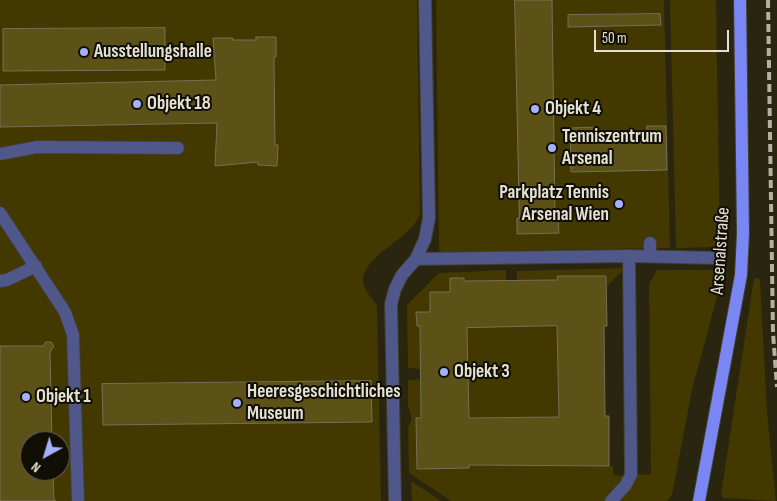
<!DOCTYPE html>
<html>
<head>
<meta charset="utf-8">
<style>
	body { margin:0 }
	#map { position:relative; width:777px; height:501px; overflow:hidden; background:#29250f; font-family:"Sofia Sans Condensed",sans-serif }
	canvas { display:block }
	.north { position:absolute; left:20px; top:431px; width:50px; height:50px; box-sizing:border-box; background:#100e05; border:1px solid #656258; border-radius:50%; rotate:219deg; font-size:14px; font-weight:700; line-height:20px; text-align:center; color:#e4e1d4 }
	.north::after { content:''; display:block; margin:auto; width:18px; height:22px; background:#a4b1fc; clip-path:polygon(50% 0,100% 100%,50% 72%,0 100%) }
	.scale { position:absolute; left:594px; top:30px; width:135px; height:22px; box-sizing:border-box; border:2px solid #e4e1d4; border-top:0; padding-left:6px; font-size:15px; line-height:18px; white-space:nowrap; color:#e4e1d4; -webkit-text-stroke:4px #100e05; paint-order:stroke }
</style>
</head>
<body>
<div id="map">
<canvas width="777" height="501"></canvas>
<div class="north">N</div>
<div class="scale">50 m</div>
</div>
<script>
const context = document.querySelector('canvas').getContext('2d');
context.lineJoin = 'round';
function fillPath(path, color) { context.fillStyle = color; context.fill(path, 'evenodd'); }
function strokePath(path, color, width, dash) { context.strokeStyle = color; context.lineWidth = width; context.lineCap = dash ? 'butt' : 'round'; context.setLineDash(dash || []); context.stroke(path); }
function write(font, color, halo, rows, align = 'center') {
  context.font = font + ' "Sofia Sans Condensed",sans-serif'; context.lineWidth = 4; context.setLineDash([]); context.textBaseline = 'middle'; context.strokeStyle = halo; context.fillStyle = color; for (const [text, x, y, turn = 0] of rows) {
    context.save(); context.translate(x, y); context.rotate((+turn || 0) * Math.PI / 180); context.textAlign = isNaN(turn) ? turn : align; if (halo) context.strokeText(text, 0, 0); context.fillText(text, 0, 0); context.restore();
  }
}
fillPath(new Path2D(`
	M0 0H417L420 213C415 238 355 258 364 286 366 292 373 300 377 305L381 501H0ZM30 441H60V471H30Z
	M436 0H664L670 248 442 252 439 250Z
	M670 0H716L720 247 676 248Z
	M622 268V271L607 286 606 276H558L557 280H517V271Z
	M506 270V280L464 281V278H450V292H430V312L416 313 417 326H420V369L408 368 407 305 439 273Z
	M657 270H718V293L692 390 672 495 667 501H617L636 481 637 474 651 475 649 284Z
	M754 278 760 279 767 412 776 501 723 498 721 494Z
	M557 326 559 417 469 418 467 328Z
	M420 379 421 418 469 468V465L613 466V475L626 476 604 501H451L409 473 408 427C412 422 412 413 408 407V380Z
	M411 481 441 501H412Z`), '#423800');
const building = new Path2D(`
	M515 0H552L555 218H558L559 233 517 234V218H519Z
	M660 14 661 25 568 27V15Z
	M165 28V70L3 71V29Z
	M256 37H276V57H274L275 145H278L277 166 258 165V162L215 166 217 123 0 127V85L216 80 213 38H233V40H256Z
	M647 126H666L667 170 571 172 570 128 597 127V140H620V133H643V139H647Z
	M558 276H606L607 326H604L605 416H609V466L469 465V468L417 469 416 418H421L420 326H417L416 312H430V292H450V278H464V281L557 280ZM557 326 559 417 469 418 467 328Z
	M46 342H51L54 346 50 352 52 441H30V471H53L54 499 56 501H0V346H43Z
	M371 381 372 422 103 425 102 384Z`);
fillPath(building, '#5c5116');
strokePath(building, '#747057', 1);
const minor = new Path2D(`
	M0 154 37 147 178 148
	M0 213 65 312 73 335 78 501
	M629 256 718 258
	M650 256V243
	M416 259 629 256 631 475 625 486 611 501
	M0 281 7 280 36 266
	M395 501 391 304 395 289 402 275 416 259 425 239 429 218 425 0`);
const major = new Path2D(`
	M699 501 741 275 743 233 740 0`);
strokePath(minor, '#433f2b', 14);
strokePath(major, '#433f2b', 14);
strokePath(minor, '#4f578b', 12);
strokePath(major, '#7986f3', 12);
strokePath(new Path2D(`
	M768 0 773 333 777 387`), '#b4b1a2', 4, [8, 4]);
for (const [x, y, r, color] of [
	[84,52,5,"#a4b1fc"],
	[137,104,5,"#a4b1fc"],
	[535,109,5,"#a4b1fc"],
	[552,148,5,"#a4b1fc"],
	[619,204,5,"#a4b1fc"],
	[444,372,5,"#a4b1fc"],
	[26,397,5,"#a4b1fc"],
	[237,403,5,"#a4b1fc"]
]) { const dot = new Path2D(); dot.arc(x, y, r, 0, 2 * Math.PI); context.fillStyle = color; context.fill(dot); strokePath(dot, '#100e05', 2); }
write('bold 19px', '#e4e1d4', '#100e05', [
	["Ausstellungshalle",94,52],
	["Objekt 18",147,104],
	["Objekt 4",545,109],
	["Tenniszentrum",562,137],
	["Arsenal",562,159],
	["Parkplatz Tennis",609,193,"right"],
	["Arsenal Wien",609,215,"right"],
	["Objekt 3",454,372],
	["Heeresgeschichtliches",247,392],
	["Museum",247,414],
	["Objekt 1",36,397]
], 'left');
write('19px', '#e4e1d4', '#100e05', [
	["Arsenalstraße",721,251,-86]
]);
</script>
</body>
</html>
